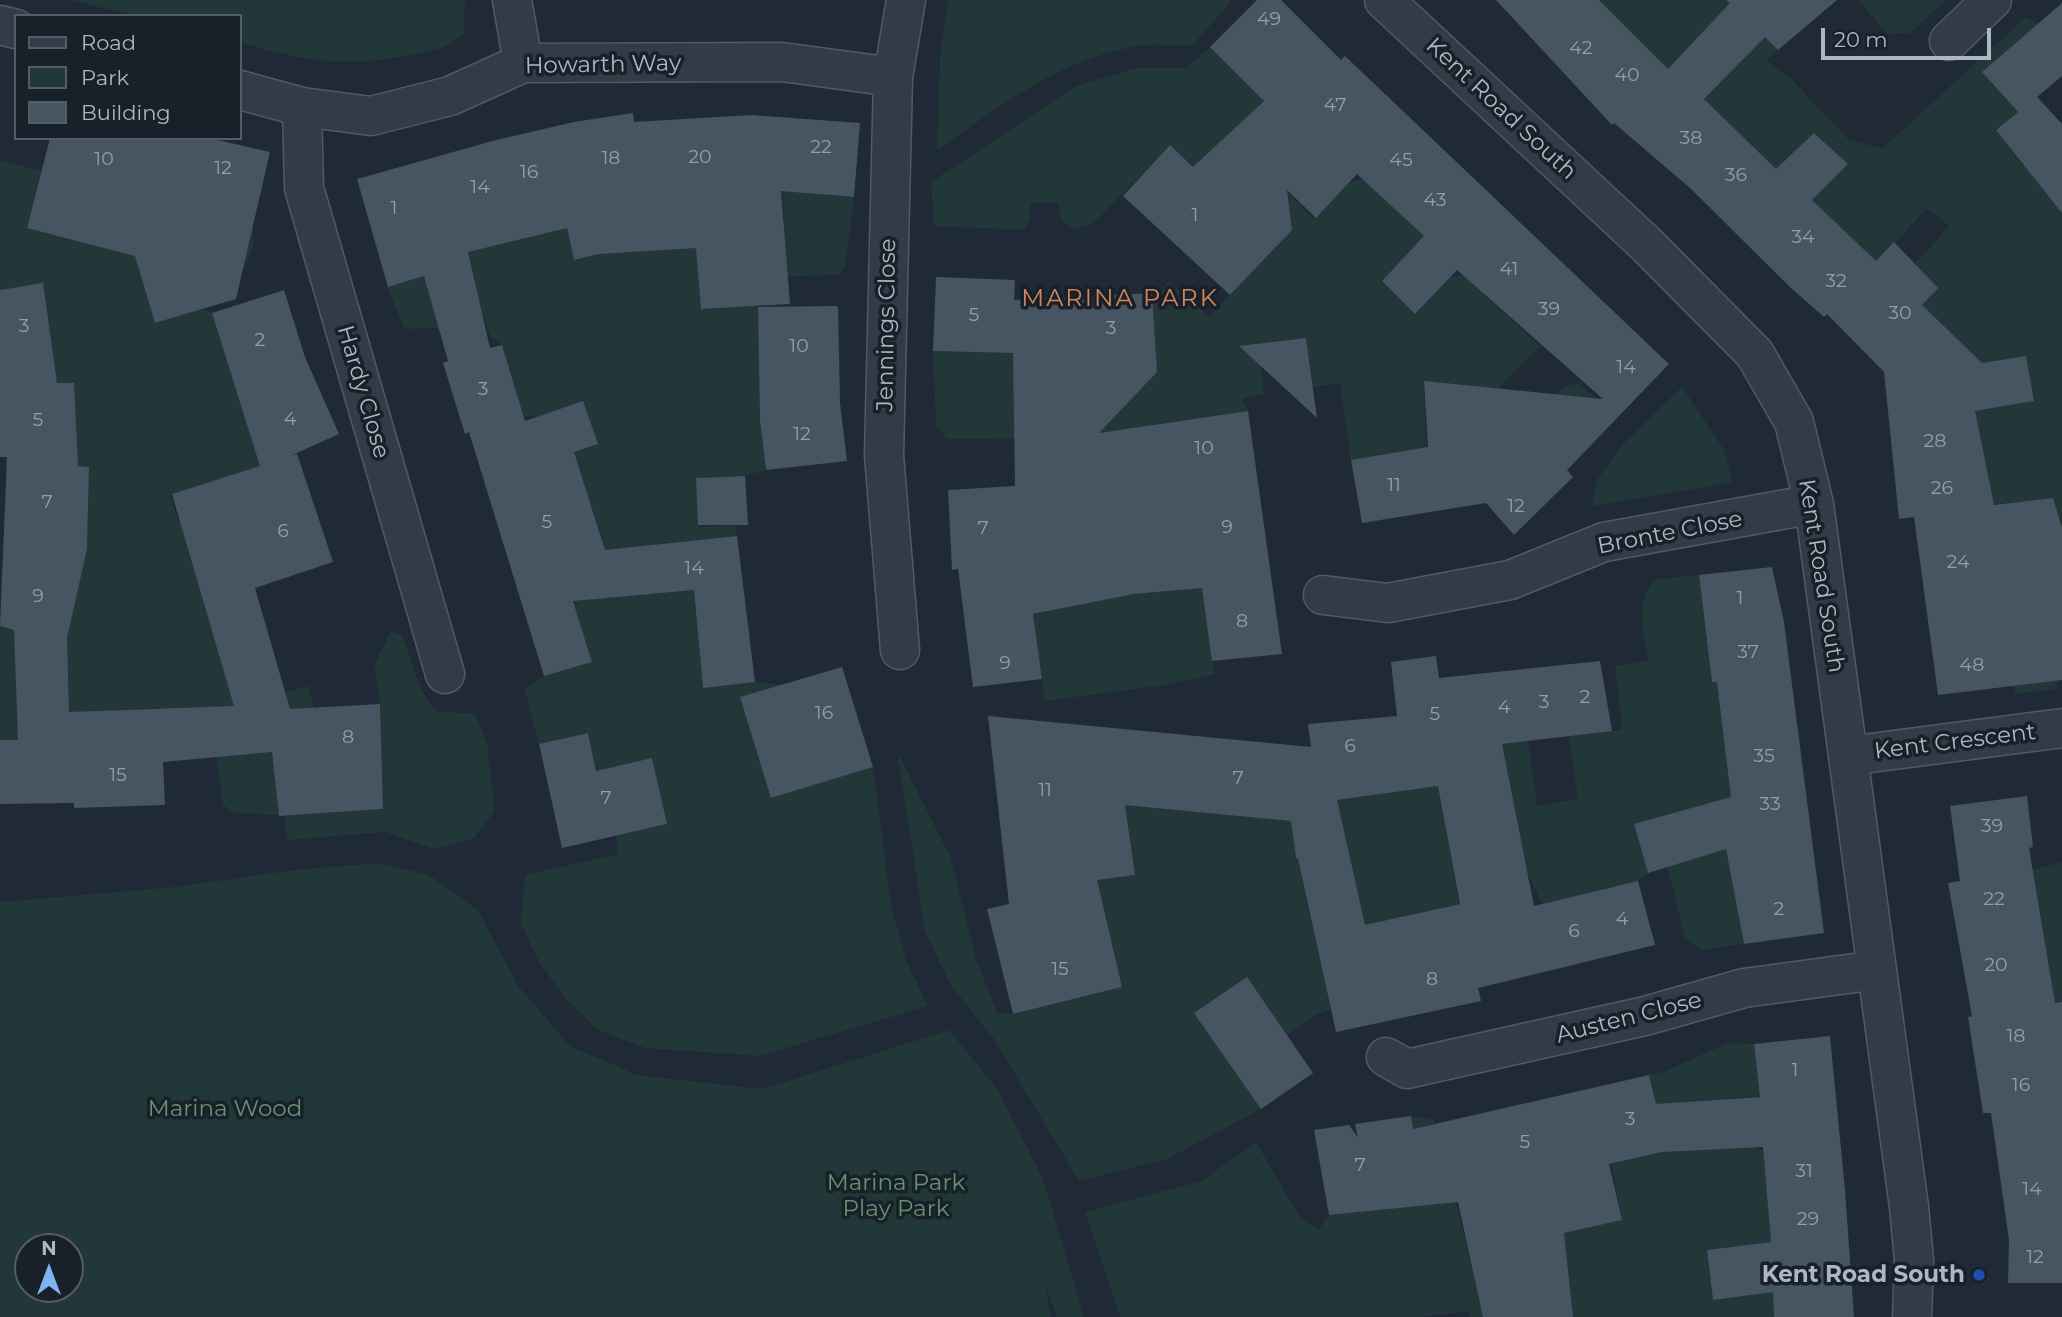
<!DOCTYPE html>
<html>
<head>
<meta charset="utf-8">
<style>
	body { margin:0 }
	#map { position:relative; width:2062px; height:1317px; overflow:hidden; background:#1f2a36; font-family:Montserrat,sans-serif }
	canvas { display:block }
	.legend { position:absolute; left:14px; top:14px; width:228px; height:126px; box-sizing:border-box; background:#18212a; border:2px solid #545d67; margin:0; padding:9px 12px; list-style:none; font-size:21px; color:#adb7c3 }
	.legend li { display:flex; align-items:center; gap:14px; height:35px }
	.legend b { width:35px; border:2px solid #545d67 }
	.north { position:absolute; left:14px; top:1233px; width:70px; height:70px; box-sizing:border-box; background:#18212a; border:2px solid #545d67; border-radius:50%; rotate:0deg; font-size:19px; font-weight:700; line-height:28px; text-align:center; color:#adb7c3 }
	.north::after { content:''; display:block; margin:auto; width:24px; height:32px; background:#7fb3f6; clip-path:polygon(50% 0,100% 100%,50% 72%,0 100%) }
	.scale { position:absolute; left:1821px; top:28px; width:170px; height:32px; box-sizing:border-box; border:4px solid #adb7c3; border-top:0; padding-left:9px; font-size:21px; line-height:24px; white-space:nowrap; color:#adb7c3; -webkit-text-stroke:5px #18212a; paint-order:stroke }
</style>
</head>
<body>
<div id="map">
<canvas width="2062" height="1317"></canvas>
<ul class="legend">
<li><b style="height:9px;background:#333c46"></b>Road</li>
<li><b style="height:19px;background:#223738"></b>Park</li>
<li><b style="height:19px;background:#475462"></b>Building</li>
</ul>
<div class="north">N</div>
<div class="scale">20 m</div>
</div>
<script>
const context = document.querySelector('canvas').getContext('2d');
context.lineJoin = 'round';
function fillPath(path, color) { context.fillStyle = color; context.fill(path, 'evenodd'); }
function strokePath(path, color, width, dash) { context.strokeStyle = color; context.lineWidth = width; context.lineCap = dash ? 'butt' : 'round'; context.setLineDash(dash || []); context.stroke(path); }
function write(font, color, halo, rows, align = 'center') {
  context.font = font + ' Montserrat,sans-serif'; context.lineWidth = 7; context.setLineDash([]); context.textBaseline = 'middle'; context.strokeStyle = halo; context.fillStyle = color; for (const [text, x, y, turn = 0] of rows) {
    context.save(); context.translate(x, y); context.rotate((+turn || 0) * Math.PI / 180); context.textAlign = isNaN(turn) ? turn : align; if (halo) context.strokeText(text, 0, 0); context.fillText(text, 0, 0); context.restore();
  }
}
fillPath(new Path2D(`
	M72 0H465L464 33C445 50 434 50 410 55 342 69 305 60 240 43V16H134Z
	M948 0H1232L1192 46C1175 46 1155 43 1138 46 1062 58 997 107 937 151L940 58Z
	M1599 0H1734L1730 4 1778 50 1766 61 1790 78 1849 140 1883 148 2026 17 2038 24 1982 72 2018 112 1996 130 2024 166 2062 139V673L2055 689 2015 694 2005 633 2058 523 2054 498 1990 505 1971 412 2033 401 2026 357 1963 366 1922 305 1915 264 1949 226 1927 208 1877 263 1812 200 1847 164 1815 133 1776 170 1704 99 1744 59 1675 62 1668 69Z
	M1858 0H1946L1910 33 1888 34Z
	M1210 47 1267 98 1231 133 1314 219 1350 182 1363 179 1425 237 1382 281 1415 313 1451 277 1463 275 1540 346 1497 390 1530 422 1565 386 1579 383 1616 419 1568 470 1532 439 1424 383 1426 448 1351 460 1340 383 1313 387 1306 338 1258 344 1264 394 1242 398 1248 411 1151 425 1157 474 1126 595 1202 587 1215 674 1165 685 1045 701 1033 615 1096 601 1025 485 1024 438 947 439 936 425 933 351 1012 353 1013 361 1156 359 1152 293 1161 291 1169 281 1209 317 1279 244 1170 146 1094 223 1075 229 1061 220 1058 202 1030 203V220L1023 230 934 226 931 182 1076 86 1136 68H1186Z
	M0 160 45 172 40 176 28 224 253 227V247L245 266 147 297 156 323 202 309 212 313 237 390 308 367 312 372 242 404 269 466 170 495 178 520 225 506 251 585 238 707 308 686 314 707V766L274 769 279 815 235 813 223 805 210 709 167 713 161 708 109 710 69 726 68 670 16 672 20 740H0V626L66 641 87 540 89 467 6 466V457L77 453 74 383 0 386V370L43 284 0 290Z
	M782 171 823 174 822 195 854 197 845 267 837 275 757 277 754 306 758 307 760 385 839 396 759 406 766 470 745 476 696 478 698 527 736 525 737 536 646 546 651 594 694 590 698 629 747 624 751 634 699 639 703 687 755 682 783 685 771 798 873 767 891 905 906 960 928 1006 759 1056 645 1048 598 1030 565 998 539 962 521 924 525 875 618 854 616 836 667 824 652 759 596 771 588 733 539 744 525 690 544 676 592 662 560 558 602 538 588 495 552 506 536 417 523 416 502 345 490 336 483 315 438 328 404 329 388 287 422 277 412 241 474 278 463 228 563 212 574 260 599 254 670 249 667 200 735 249 785 245Z
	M1682 387 1724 450 1733 482 1592 506 1597 480 1623 444Z
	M1699 575 1712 681H1728L1736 831 1733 885 1744 944 1701 950 1685 938 1656 818 1634 824 1648 873 1638 881 1542 904 1527 872 1447 835 1459 904 1408 915 1416 949 1368 939 1355 882 1306 892 1332 1009 1317 1014 1287 1035 1247 978 1261 1109 1167 1159 1079 1181 994 1039 950 984 925 931 897 751 951 858 977 962 998 1014H1013L1122 987 1111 939 1083 882 1134 875 1128 825 1077 831 1185 737 1197 736 1190 811 1289 807 1296 858 1326 854 1318 803 1394 792 1478 747 1528 740 1537 806 1578 799 1569 735 1622 730 1615 666 1649 661C1643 632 1634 602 1656 579Z
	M391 631 402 635C414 662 416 689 436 711L475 714 487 742 495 811 474 838 434 849 385 832 287 840 285 816 383 809 380 704 374 665Z
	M2062 862V1002L2037 1005 2033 870Z
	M378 863 429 875 478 910 518 986 570 1046 637 1075 762 1089 949 1030 998 1090 1043 1179 1084 1317H1057L1046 1288 1051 1317H0V902L175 887 294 870ZM70 1247V1289H28V1247Z
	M1728 1043 1754 1044 1760 1096 1697 1101 1699 1150 1752 1147 1764 1151 1771 1242 1707 1250 1713 1299 1773 1291 1774 1317H1569L1572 1310 1566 1254 1513 1317H1470L1469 1311 1421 1317H1120L1085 1212 1201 1181 1256 1142 1301 1219 1319 1229 1329 1215 1388 1209 1417 1162 1411 1116 1434 1120 1469 1253 1622 1220 1611 1164 1667 1151 1649 1075 1663 1072Z`), '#223738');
fillPath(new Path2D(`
	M1257 0H1281L1341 60 1345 56 1669 364 1567 470 1573 477 1514 535 1486 503 1362 523 1351 460 1428 447 1424 381 1603 399 1457 270 1415 314 1382 281 1424 236 1357 174 1316 218 1287 190 1292 230 1230 295 1123 196 1170 145 1193 167 1264 101 1210 47Z
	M1496 0H1599L1668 69 1730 3 1726 0H1837L1778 50 1765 37 1704 99 1776 169 1814 133 1848 164 1812 200 1876 261 1894 242 1938 288 1922 305 1982 363 2026 356 2034 401 1975 411 1994 505 2053 498 2062 528V680L1938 695 1914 517 1899 519 1884 372 1827 314 1824 317 1791 288 1690 188 1614 123 1612 125Z
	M2062 3V76L2037 97 2062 124V213L1996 130 2018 112 1982 72Z
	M633 113 634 122 752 115 860 123 854 197 781 191 790 304 701 309 696 248 599 254 574 260 567 228 468 252 490 348 502 345 525 421 583 401 598 444 574 452 605 550 737 536 755 682 703 688 694 590 573 601 592 662 544 676 469 432 465 434 443 363 448 361 424 276 388 287 357 179 496 140 574 122Z
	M50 138H209L270 152 236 299 155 323 135 256 27 228Z
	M936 277 1015 280 1014 300 1152 293 1157 372 1099 433 1248 411 1282 654 1212 661 1202 588 1134 594 1033 614 1042 679 973 687 958 569 952 570 948 490 1015 486 1013 353 933 351Z
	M43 283 57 383H74L78 466 89 467 87 549 67 638 69 712 234 706 172 494 260 466 212 313 284 290 305 357 339 434 290 456 297 454 333 562 255 588 290 709 380 704 383 809 279 816 272 752 163 762 165 805 74 808V803L0 804V740H18L14 630 0 626 7 457H0V290Z
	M838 306 840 403 847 461 766 470 760 420 758 307Z
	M1306 338 1317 418 1239 346Z
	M745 476 748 525H698L696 478Z
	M1772 567 1784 622 1824 933 1744 944 1726 849 1648 873 1634 824 1731 797 1717 682H1712L1699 575Z
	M1436 656 1439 678 1600 661 1612 731 1502 744 1534 906 1638 881 1655 945 1478 988 1481 1001 1336 1032 1298 858H1296L1291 821 1125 805 1135 875 1097 880 1122 987 1013 1014 987 909 1009 904 988 716 1311 747 1308 724 1397 716 1391 662ZM1438 786 1460 904 1365 925 1337 800Z
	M842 667 873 767 771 798 740 697Z
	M588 733 596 771 652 758 667 824 562 848 539 744Z
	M2027 796 2033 847 2029 848 2055 1003 2062 1002V1283H2008L2009 1240 1991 1113H1983L1968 1017 1972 1016 1948 883 1960 881 1950 806Z
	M1247 977 1313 1073 1261 1109 1194 1013Z
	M1830 1036 1845 1190 1854 1317H1774L1773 1292 1713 1300 1707 1250 1771 1242 1763 1147 1662 1152 1609 1164 1622 1220 1564 1233 1573 1317H1483L1458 1202 1329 1215 1314 1130 1349 1125 1358 1138 1355 1124 1411 1116 1413 1129 1649 1075 1656 1104 1760 1097 1754 1044Z`), '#475462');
const minor = new Path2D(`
	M512 0 523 63
	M1384 0 1646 244 1755 354 1794 422 1814 504 1909 1207 1914 1260 1912 1317
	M0 25 16 29
	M1949 41 1992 0
	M240 90 302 107 371 116 450 96 523 63 782 62 893 77
	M302 107 304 188 445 674
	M1323 595 1388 603 1510 580 1604 542 1814 504
	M900 650 884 455 893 77 906 0
	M1848 756 2062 728
	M1386 1057 1407 1069 1645 1016 1744 988 1877 970`);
strokePath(minor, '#505a64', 41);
strokePath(minor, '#333c46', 38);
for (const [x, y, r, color] of [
	[1979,1275,7,"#1a4fb4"]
]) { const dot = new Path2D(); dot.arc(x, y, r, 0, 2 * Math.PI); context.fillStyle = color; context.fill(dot); strokePath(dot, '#18212a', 2.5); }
write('19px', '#949eab', null, [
	["49",1269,19],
	["42",1581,48],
	["40",1627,75],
	["47",1335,105],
	["38",1691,138],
	["22",821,147],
	["20",700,157],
	["18",611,158],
	["10",104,159],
	["45",1401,160],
	["12",223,168],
	["16",529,172],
	["36",1736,175],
	["14",480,187],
	["43",1435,200],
	["1",394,208],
	["1",1195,215],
	["34",1803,237],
	["41",1509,269],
	["32",1836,281],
	["39",1549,309],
	["30",1900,313],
	["5",974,315],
	["3",24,326],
	["3",1111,328],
	["2",260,340],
	["10",799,346],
	["14",1626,367],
	["3",483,389],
	["4",290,419],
	["5",38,420],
	["12",802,434],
	["28",1935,441],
	["10",1204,448],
	["11",1394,485],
	["26",1942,488],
	["7",47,502],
	["12",1516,506],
	["5",547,522],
	["9",1227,527],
	["7",983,528],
	["6",283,531],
	["24",1958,562],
	["14",694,568],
	["9",38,596],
	["1",1740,598],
	["8",1242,621],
	["37",1748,652],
	["9",1005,663],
	["48",1972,665],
	["2",1585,697],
	["3",1544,702],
	["4",1504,707],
	["16",824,713],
	["5",1435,714],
	["8",348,737],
	["6",1350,746],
	["35",1764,756],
	["15",118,775],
	["7",1238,778],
	["11",1045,790],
	["7",606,798],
	["33",1770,804],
	["39",1992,826],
	["22",1994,899],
	["2",1779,909],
	["4",1622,919],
	["6",1574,931],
	["20",1996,965],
	["15",1060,969],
	["8",1432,979],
	["18",2016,1036],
	["1",1795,1070],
	["16",2021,1085],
	["3",1630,1119],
	["5",1525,1142],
	["7",1360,1165],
	["31",1804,1171],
	["14",2032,1189],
	["29",1808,1219],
	["12",2035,1257]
]);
write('23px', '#adb7c3', '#18212a', [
	["Howarth Way",603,65,-1],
	["Kent Road South",1501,109,43],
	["Jennings Close",887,325,-89],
	["Hardy Close",363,392,74],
	["Bronte Close",1670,533,-11],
	["Kent Road South",1821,576,81],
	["Kent Crescent",1955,742,-7],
	["Austen Close",1629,1018,-14]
]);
write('23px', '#65936d', '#18212a', [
	["Marina Wood",225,1109],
	["Marina Park",896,1183],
	["Play Park",896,1209]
]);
write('bold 23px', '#adb7c3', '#18212a', [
	["Kent Road South",1965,1275]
], 'right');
context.letterSpacing = '2px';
write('24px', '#d1875a', '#18212a', [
	["MARINA PARK",1120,299]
]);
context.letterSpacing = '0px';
</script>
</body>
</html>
